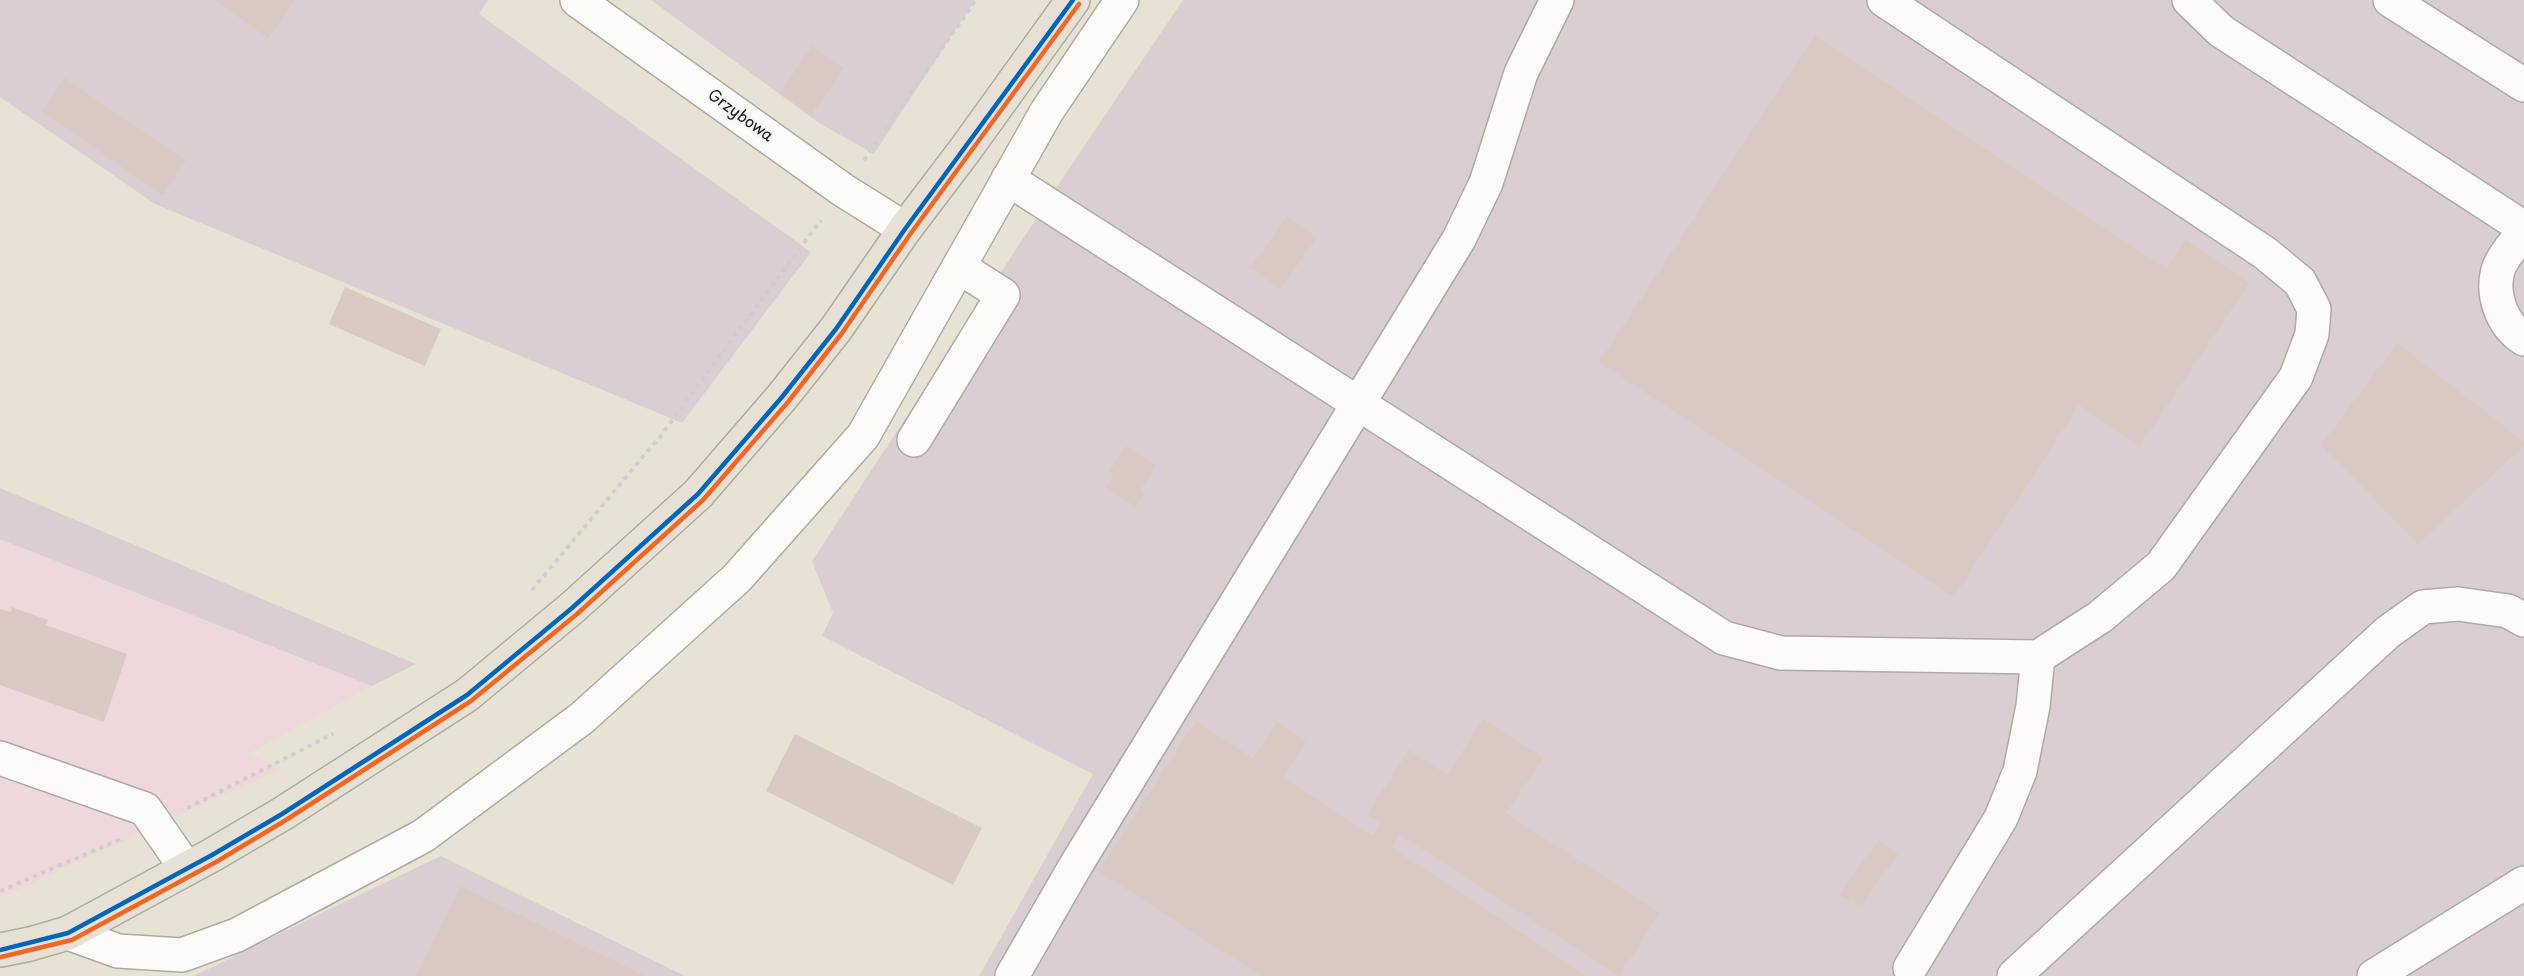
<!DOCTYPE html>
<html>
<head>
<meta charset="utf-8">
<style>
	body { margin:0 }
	canvas { display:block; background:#e8e2d5 }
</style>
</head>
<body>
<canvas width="2524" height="976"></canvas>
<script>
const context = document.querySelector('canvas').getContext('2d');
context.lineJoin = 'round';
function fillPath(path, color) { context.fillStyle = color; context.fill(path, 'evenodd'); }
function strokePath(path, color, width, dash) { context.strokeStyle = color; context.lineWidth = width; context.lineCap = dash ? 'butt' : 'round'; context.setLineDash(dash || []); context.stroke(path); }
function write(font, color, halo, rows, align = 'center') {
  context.font = font + ' "Playpen Sans",sans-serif'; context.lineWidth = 6; context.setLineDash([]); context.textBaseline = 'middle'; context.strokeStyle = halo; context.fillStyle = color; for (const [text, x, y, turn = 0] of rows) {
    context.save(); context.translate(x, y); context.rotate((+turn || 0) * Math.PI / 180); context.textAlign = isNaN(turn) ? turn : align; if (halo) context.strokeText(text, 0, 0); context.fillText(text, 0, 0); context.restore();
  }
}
fillPath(new Path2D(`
	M0 539 372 686 248 754 282 768 0 898Z`), '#eed8db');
fillPath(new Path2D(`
	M0 0H488L479 14 811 252 682 423 155 204 0 97Z
	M651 0H975L874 154 819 123Z
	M1183 0H2524V976H979L1093 774 822 636 833 613 812 561 1066 173Z
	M0 488 416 664 372 686 0 539Z
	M441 856 685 976H194L330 909Z`), '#daced2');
fillPath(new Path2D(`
	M214 0H295L268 38Z
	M1815 36 2167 269 2186 240 2249 283 2140 446 2079 405 1954 597 1599 362Z
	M812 46 844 68 811 115 780 93Z
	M65 78 186 161 163 195 42 112Z
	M1287 216 1317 237 1281 289 1250 268Z
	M345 287 441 329 425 366 329 324Z
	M2397 343 2524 442V446L2418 544 2321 445Z
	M1126 446 1156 466 1140 490 1145 493 1136 507 1106 487 1114 475 1109 472Z
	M12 607 48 620 46 625 127 654 104 722 0 685V609L11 612Z
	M1483 719 1543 758 1506 813 1660 913 1619 976 1400 835 1392 848 1587 976H1261L1098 871 1196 721 1253 758 1277 722 1306 741 1283 777 1373 836 1381 823 1367 814 1409 750 1447 775Z
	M795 734 982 828 953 885 766 791Z
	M1878 840 1898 854 1861 906 1851 899 1849 901 1839 895Z
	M461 886 645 976H415Z`), '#d9cbc3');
const minor = new Path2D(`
	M577 0 843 190 905 229
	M2189 0 2221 31 2524 228
	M2390 0 2524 85
	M1008 179 1724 638 1781 653 2038 657 2100 617 2161 566 2296 377 2312 334 2314 309 2300 282 2265 253 1884 0
	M2524 231C2516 242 2502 257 2498 270 2491 295 2502 325 2524 339
	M914 440 1003 295 959 267
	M0 758 145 809 186 868
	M68 933 118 951 182 955 237 935 423 836 582 718 737 578 863 436 1047 111 1122 0
	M1910 968 2001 818 2020 771 2033 706 2038 657
	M1012 976 1076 865 1459 239 1486 183 1521 73 1557 0
	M2014 976 2388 632 2423 607 2458 604 2508 611 2524 620
	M2374 976 2524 883`);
const major = new Path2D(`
	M0 950 30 944 68 933 212 855 282 814 467 695 572 608 698 494 782 397 836 329 905 229 965 150 1073 0`);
strokePath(minor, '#afaba3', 36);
strokePath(major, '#afaba3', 36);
strokePath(new Path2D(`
	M864 160 976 0
	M532 590 662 434 821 220
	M187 808 333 734
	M0 891 121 839`), '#d0cecc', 4, [4.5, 4.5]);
strokePath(minor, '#fcfbf9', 33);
strokePath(major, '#e7e1d5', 33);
strokePath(new Path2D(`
	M0 950 68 933 212 855 282 814 467 695 572 608 698 494 782 397 836 329 905 229 1073 0`), '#0065bd', 4.5);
strokePath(new Path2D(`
	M1 957 72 940 216 862 286 820 471 701 577 614 703 500 788 402 842 333 911 233 1079 4`), '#f26522', 4.5);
write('16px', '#1c1c1c', '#f6f6f2', [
	["Grzybowa",740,116,36]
]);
</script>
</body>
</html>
